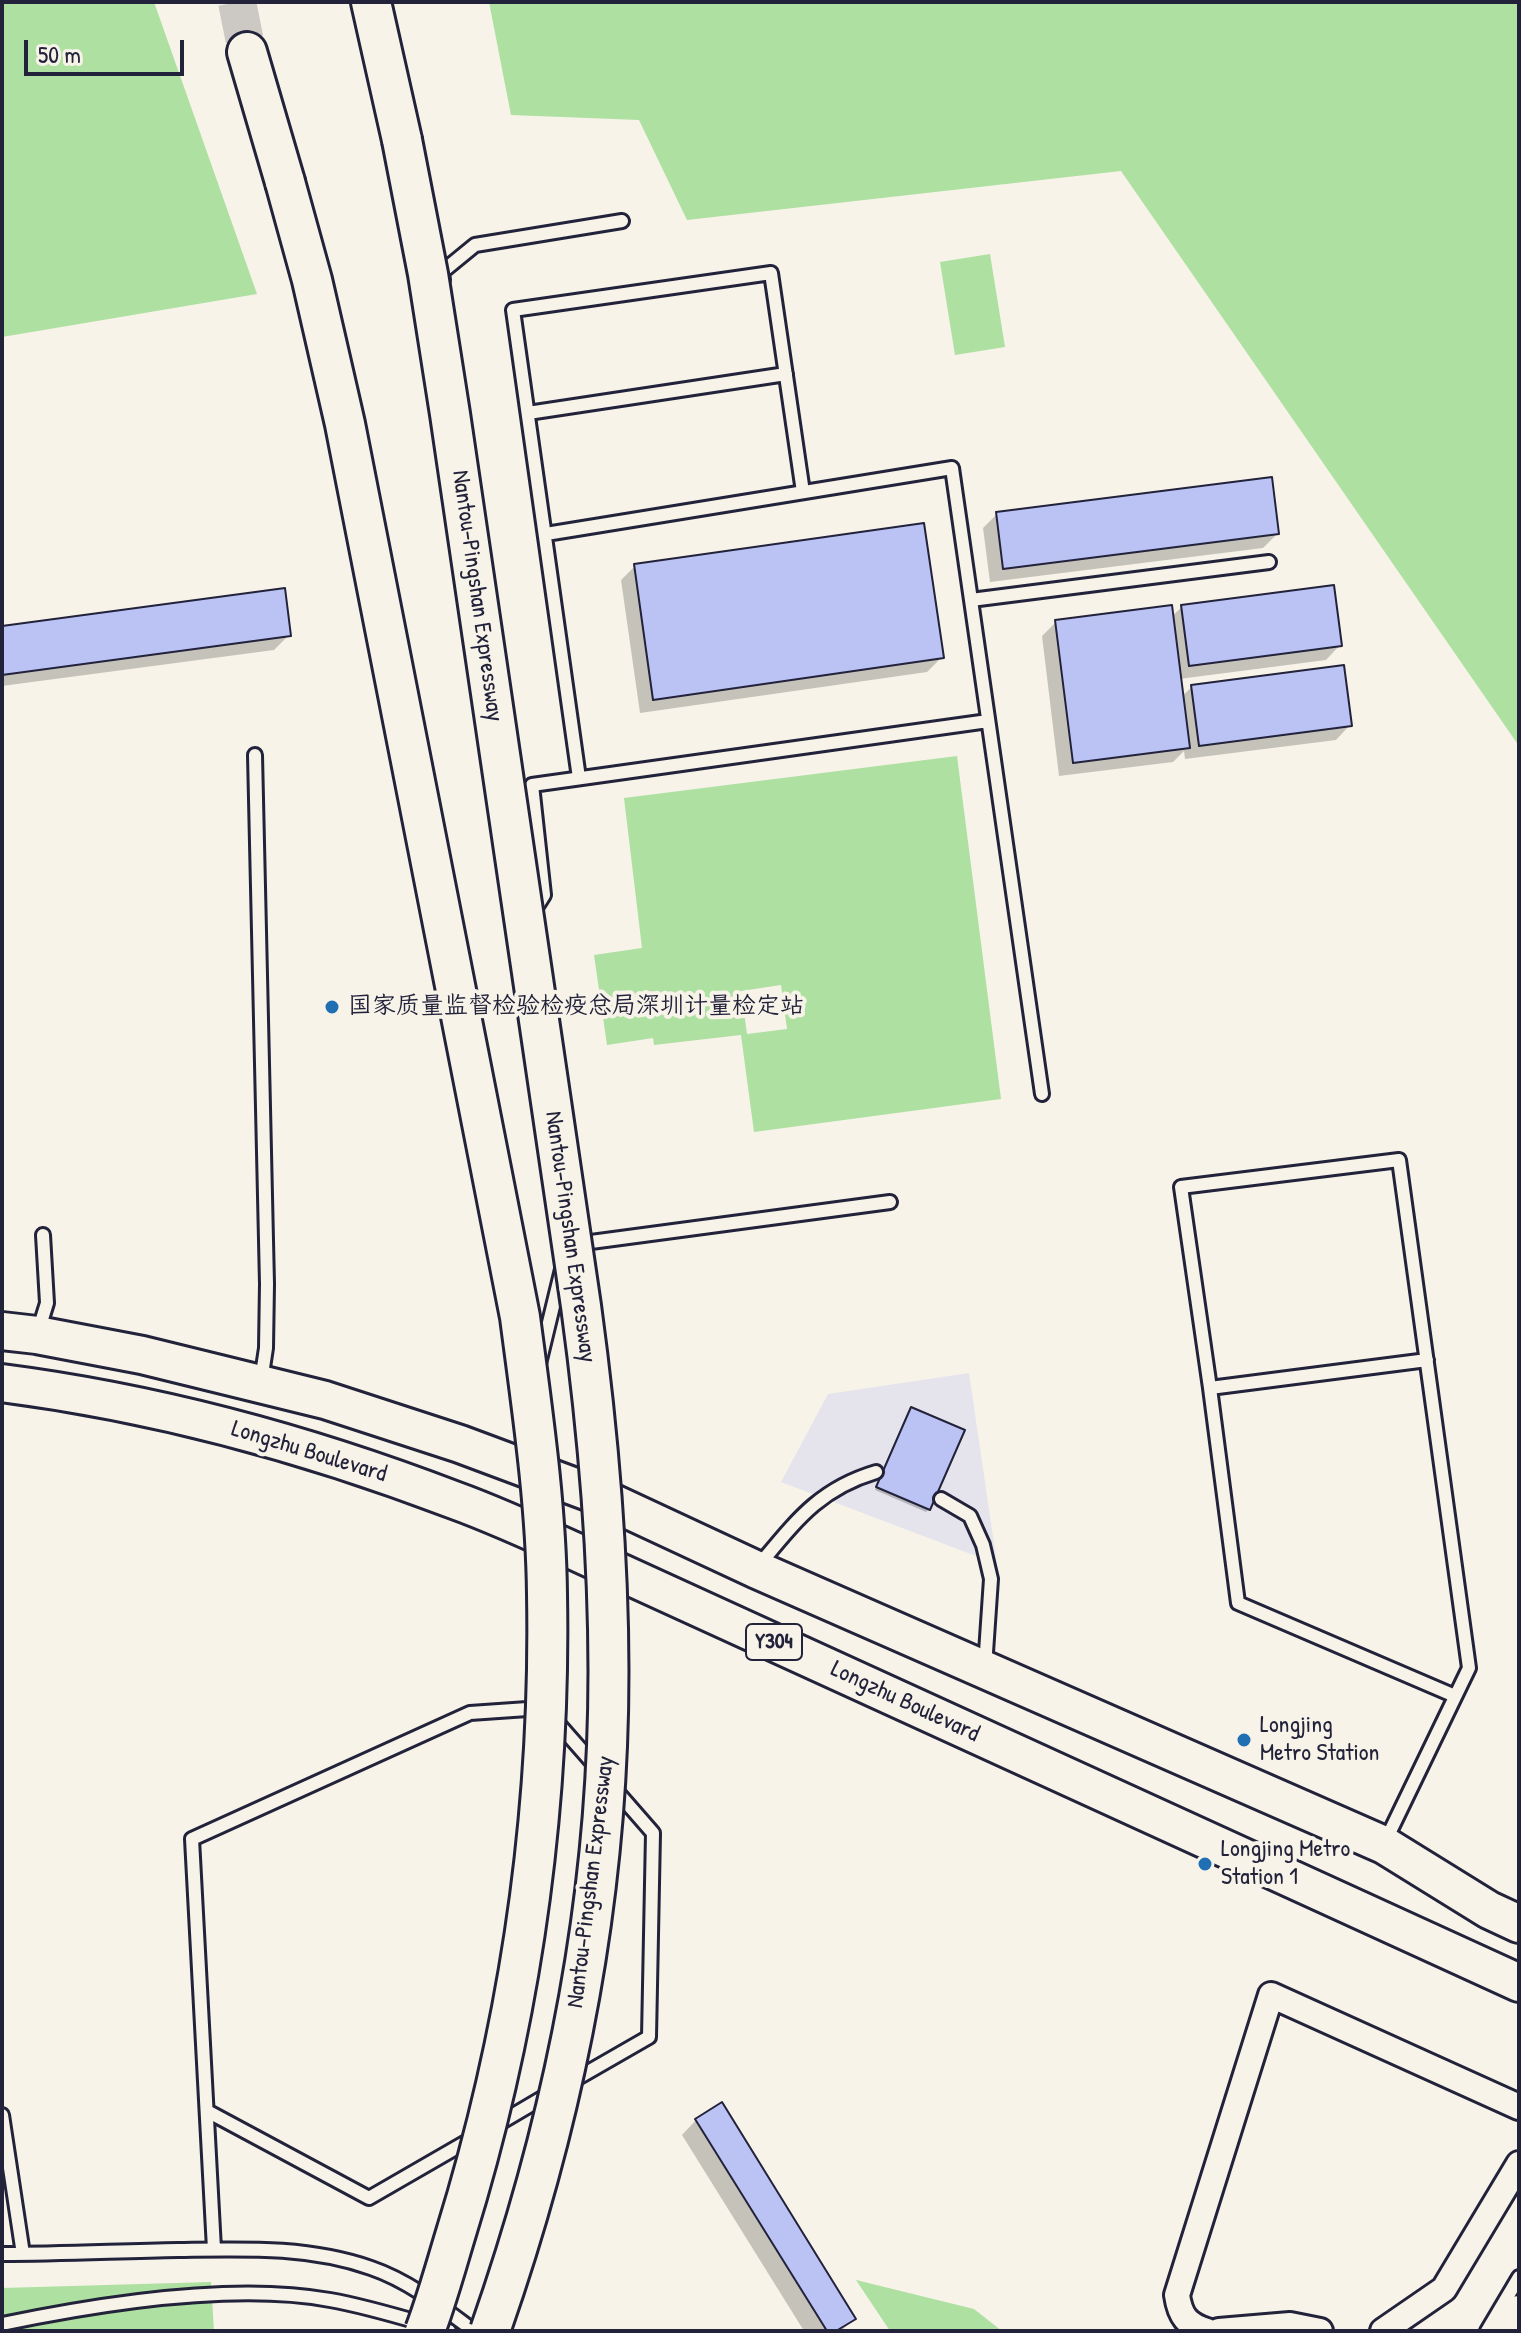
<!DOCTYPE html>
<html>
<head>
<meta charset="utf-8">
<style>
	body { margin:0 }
	#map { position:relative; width:1521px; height:2333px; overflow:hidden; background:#f7f3e8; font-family:"Patrick Hand",sans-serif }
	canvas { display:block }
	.frame { position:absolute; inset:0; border:4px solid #22223b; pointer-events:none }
	.scale { position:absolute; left:24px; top:40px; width:160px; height:36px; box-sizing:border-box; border:4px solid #22223b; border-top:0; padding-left:10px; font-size:24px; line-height:28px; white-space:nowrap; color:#22223b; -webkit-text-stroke:6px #f7f3e8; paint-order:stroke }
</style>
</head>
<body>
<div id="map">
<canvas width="1521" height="2333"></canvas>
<div class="frame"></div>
<div class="scale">50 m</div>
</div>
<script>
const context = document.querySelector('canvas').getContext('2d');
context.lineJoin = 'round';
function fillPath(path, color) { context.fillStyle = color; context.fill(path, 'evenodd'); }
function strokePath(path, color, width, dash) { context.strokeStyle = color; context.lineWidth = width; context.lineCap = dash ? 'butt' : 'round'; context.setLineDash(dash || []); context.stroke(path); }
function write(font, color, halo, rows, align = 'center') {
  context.font = font + ' "Patrick Hand","LXGW WenKai TC",sans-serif'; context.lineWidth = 8; context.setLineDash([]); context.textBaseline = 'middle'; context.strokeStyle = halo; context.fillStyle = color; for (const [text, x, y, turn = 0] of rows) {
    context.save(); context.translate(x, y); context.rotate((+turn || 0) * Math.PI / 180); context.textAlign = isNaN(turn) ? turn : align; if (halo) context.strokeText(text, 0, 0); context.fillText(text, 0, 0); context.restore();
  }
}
fillPath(new Path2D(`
	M969 1373 997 1564 781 1482 828 1394Z`), '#e5e4ec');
fillPath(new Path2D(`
	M2 2H154L257 294 2 337Z
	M489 2H1519V746L1121 171 687 220 639 120 511 115Z
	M990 254 1005 347 955 355 940 262Z
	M957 756 1001 1099 754 1132 741 1035 654 1045 653 1038 607 1045 594 955 642 948 624 798ZM781 985 787 1029 747 1034 741 991Z
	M856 2280 974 2309 1002 2331H890Z
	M211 2282 214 2331H2V2288Z`), '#ade0a1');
fillPath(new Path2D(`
	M997 514 1277 534 1263 548 990 582 983 528Z
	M635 566 941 658 927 672 640 713 621 580Z
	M1182 607 1340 645 1326 660 1179 679 1181 697 1192 687 1350 725 1336 740 1185 759 1184 751 1173 762 1059 776 1042 636 1056 622 1171 617Z
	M2 628 289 635 274 650 2 686Z
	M911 1410 929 1509 926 1512 875 1490Z
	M696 2120 854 2319 841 2331H804L682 2135Z`), '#0003');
const building = new Path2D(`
	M1272 477 1279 534 1003 569 996 512Z
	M924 523 944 658 653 700 634 564Z
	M1334 585 1342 646 1189 666 1181 605Z
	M285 588 291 636 2 675V626Z
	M1172 605 1190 748 1073 763 1055 620Z
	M1344 665 1352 726 1199 746 1191 685Z
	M911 1407 965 1430 930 1510 876 1487Z
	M722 2102 856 2319 836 2331H827L695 2119Z`);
fillPath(building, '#bbc2f4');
strokePath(building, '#22223b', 2);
strokePath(new Path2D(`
	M237 2 247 52`), '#ccc9c5', 38, [38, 19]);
const service = new Path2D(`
	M443 280 442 272 475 245 622 221
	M528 413 786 374
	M546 534 952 468 1042 1094
	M971 600 1269 562
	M255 755 267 1284 266 1348 261 1381
	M579 778 513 310 771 273 803 492
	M532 914 544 895 532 785 988 721
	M576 1244 890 1202
	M38 1332 47 1303 43 1235
	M1427 1360 1210 1388 1238 1603 1455 1696
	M539 1364 562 1269
	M1210 1388 1181 1187 1399 1160 1469 1668 1385 1842
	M941 1499 970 1516 983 1545 991 1579 985 1667
	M759 1565C796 1521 819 1489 876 1472
	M555 1720 598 1769
	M569 2083 649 2037 653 1833 612 1786
	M207 2111 369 2198 473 2138
	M2 2115 23 2254
	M493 2127 549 2094
	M214 2249 192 1839 470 1713 542 1708
	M2 2254C61 2254 120 2251 178 2250 243 2249 308 2246 371 2268 409 2281 442 2307 474 2331
	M2 2324C98 2304 233 2282 330 2300 370 2307 410 2320 449 2331
	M1487 2331 1519 2277`);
const minor = new Path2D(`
	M1207 2331C1187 2325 1180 2316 1177 2295L1271 1995 1519 2107
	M1219 2331 1290 2325 1320 2331
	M1383 2331 1444 2289 1519 2164`);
const secondary = new Path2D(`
	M1508 2331 1519 2312`);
const primary = new Path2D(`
	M2 1331 37 1335 142 1355 325 1400 460 1444 594 1494 755 1569 1384 1845 1489 1910 1519 1924
	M2 1383C157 1403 308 1444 454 1500 504 1518 552 1541 600 1563L1519 1983`);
const trunk = new Path2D(`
	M371 2 402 140
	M247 52 285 182`);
strokePath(service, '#22223b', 18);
strokePath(minor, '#22223b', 30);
strokePath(secondary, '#22223b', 38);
strokePath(primary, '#22223b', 42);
strokePath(trunk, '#22223b', 44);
strokePath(service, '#f7f3e8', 12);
strokePath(minor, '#f7f3e8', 24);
strokePath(secondary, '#f7f3e8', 32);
strokePath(primary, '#f7f3e8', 36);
strokePath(trunk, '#f7f3e8', 38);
const trunkBridge = new Path2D(`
	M402 140 428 274 450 414 581 1306C601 1452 613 1599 607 1746 599 1946 556 2143 490 2331
	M285 182 312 280 345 424 520 1317C532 1409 546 1502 547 1594 551 1811 520 2026 456 2233 446 2266 437 2299 425 2331`);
strokePath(trunkBridge, '#22223b', 44, []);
strokePath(trunkBridge, '#f7f3e8', 38);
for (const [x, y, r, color] of [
	[332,1007,8,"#1f6fb2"],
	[1244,1740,8,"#1f6fb2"],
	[1205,1864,8,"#1f6fb2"]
]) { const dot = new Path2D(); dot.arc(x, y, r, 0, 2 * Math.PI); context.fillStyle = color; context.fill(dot); strokePath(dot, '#f7f3e8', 3); }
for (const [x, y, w] of [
	[774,1642,56]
]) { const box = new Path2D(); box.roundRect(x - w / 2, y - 18, w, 36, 6); context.fillStyle = '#f7f3e8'; context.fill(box); strokePath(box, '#22223b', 2); }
write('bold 22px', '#22223b', null, [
	["Y304",774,1642]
]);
write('24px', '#22223b', '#f7f3e8', [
	["Nantou-Pingshan Expressway",477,596,82],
	["Nantou-Pingshan Expressway",570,1237,82],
	["Longzhu Boulevard",309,1452,17],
	["Longzhu Boulevard",905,1702,25],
	["Nantou-Pingshan Expressway",591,1882,-83]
]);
write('24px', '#22223b', '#f7f3e8', [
	["国家质量监督检验检疫总局深圳计量检定站",348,1007],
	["Longjing",1260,1726],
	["Metro Station",1260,1754],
	["Longjing Metro",1221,1850],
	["Station 1",1221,1878]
], 'left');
</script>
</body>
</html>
